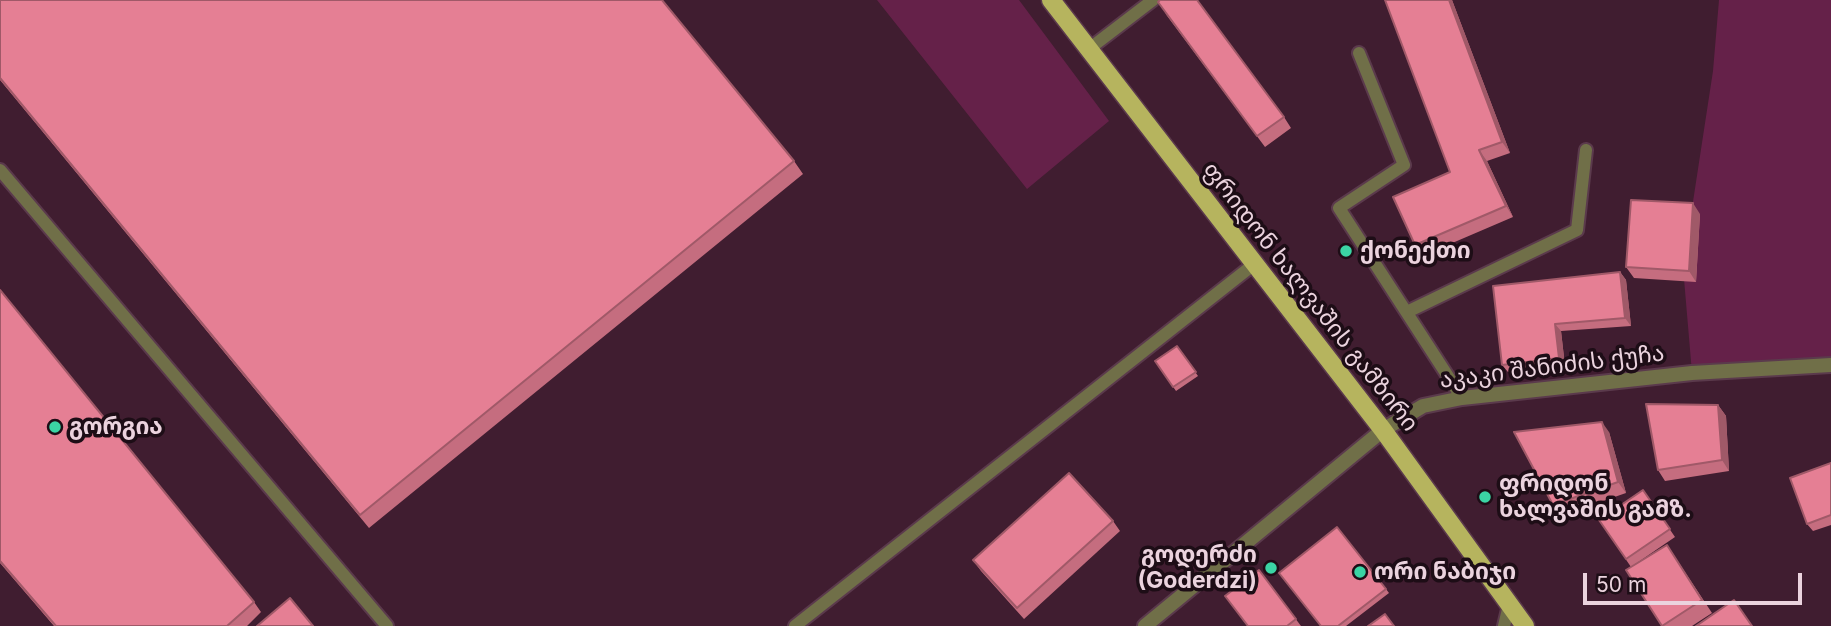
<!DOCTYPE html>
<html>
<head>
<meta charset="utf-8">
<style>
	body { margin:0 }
	#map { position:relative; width:1831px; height:626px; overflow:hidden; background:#401d30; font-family:Inter,sans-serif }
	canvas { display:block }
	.scale { position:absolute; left:1583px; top:573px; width:219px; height:32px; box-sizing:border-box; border:4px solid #ebd3de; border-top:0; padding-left:9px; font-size:21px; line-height:24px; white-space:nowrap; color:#ebd3de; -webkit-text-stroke:5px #1d0d16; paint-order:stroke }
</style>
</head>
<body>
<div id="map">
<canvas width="1831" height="626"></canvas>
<div class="scale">50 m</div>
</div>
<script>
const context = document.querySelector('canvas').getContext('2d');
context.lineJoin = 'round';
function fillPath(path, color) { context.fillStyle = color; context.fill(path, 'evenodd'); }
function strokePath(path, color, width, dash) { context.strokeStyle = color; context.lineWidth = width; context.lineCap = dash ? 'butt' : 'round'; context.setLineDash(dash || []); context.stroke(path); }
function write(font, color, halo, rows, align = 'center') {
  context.font = font + ' Inter,"Noto Sans Georgian",sans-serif'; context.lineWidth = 7; context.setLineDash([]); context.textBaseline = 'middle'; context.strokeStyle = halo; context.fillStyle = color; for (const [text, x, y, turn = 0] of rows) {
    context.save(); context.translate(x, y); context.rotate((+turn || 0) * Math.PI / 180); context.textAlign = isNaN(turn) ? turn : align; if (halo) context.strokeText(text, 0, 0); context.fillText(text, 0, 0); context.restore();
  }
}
fillPath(new Path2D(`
	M877 0H1019L1109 121 1027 189Z
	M1719 0H1831V365L1692 373 1683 267 1713 71Z`), '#652149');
const service = new Path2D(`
	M1089 49 1153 0
	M1359 53 1404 165 1339 208 1462 398
	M0 170 387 626
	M1407 312 1577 230 1586 150
	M795 626 1253 265
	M1504 626 1509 605`);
const minor = new Path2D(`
	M1145 626 1383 430`);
const tertiary = new Path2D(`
	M1383 430 1423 406 1462 398 1692 373 1831 365`);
const primary = new Path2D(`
	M1051 0 1383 430 1525 626`);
strokePath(service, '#5b3a4c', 16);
strokePath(minor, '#5b3a4c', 18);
strokePath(tertiary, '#5b3a4c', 18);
strokePath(primary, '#5b3a4c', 21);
strokePath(service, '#706f48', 12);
strokePath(minor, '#706f48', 14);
strokePath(tertiary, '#706f48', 14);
strokePath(primary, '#b6b45e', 18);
fillPath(new Path2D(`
	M0 0 794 161 803 174 369 528 0 80Z
	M1452 0 1510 153 1487 161 1513 217 1422 256 1415 245 1450 172Z
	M1165 13 1284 117 1291 128 1265 147Z
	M1700 214 1696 282 1634 278 1626 267Z
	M1620 272 1626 280 1631 326 1561 331 1565 366 1508 372 1502 365Z
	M0 290 254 602 261 612 247 626H54L0 563Z
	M1177 346 1198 376 1176 391 1155 361Z
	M1718 405 1726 416 1729 471 1665 481 1658 470Z
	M1609 432 1626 493 1560 516 1553 505Z
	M1831 463V525L1813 531 1807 524Z
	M1643 490 1675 537 1634 565 1667 545 1712 613 1692 626H1662L1631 567 1599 520Z
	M1113 521 1120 531 1024 619 981 571 973 560Z
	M1259 570 1301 626H1247Z
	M1386 589 1389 593 1346 626H1320Z`), '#c56d7f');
fillPath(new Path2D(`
	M1449 0H1452L1510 153 1502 142Z
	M1479 150 1487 161 1513 217 1506 206Z
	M1693 203 1700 214 1696 282 1689 271Z
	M1620 272 1626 280 1631 326 1625 318Z
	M1555 324 1561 331 1565 366 1559 358Z
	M1718 405 1726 416 1729 471 1722 460Z
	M1602 422 1609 432 1626 493 1618 482Z`), '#a05968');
const building = new Path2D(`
	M0 0H662L794 161 360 515 0 78Z
	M1160 0H1197L1284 117 1257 136 1158 2Z
	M1385 0H1449L1502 142 1479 150 1506 206 1415 245 1393 197 1450 172Z
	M1631 200 1693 203 1689 271 1626 267Z
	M1620 272 1625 318 1555 324 1559 358 1502 365 1493 286Z
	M0 290 254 602 227 626H56L0 561Z
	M1177 346 1196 372 1173 387 1155 361Z
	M1646 404 1718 405 1722 460 1658 470Z
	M1602 422 1618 482 1553 505 1514 432Z
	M1831 463V515L1807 524 1790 478Z
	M1069 473 1113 521 1017 608 973 560Z
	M1643 490 1670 529 1626 559 1599 520Z
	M1337 527 1386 589 1338 626H1321L1279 573Z
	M1667 545 1702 600 1662 626 1626 570Z
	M1259 570 1296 619 1287 626H1248L1225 596Z
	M290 598 313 626H257Z
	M1734 600 1752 626H1696Z
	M1385 614 1394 626H1368Z`);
fillPath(building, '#e57f94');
strokePath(building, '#a05968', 2);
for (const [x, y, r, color] of [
	[1346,251,7,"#3bd4a4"],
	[55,427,7,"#3bd4a4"],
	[1485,497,7,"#3bd4a4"],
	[1271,568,7,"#3bd4a4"],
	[1360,572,7,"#3bd4a4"]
]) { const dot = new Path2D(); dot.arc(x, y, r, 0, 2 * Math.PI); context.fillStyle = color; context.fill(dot); strokePath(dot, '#1d0d16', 2.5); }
write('bold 23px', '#ebd3de', '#1d0d16', [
	["ქონექთი",1360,251],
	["გორგია",69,427],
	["ფრიდონ",1499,484],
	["ხალვაშის გამზ.",1499,510],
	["გოდერძი",1257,555,"right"],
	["(Goderdzi)",1257,581,"right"],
	["ორი ნაბიჯი",1374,572]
], 'left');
write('23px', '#ebd3de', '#1d0d16', [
	["ფრიდონ ხალვაშის გამზირი",1310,297,52],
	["აკაკი შანიძის ქუჩა",1552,367,-7]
]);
</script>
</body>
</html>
